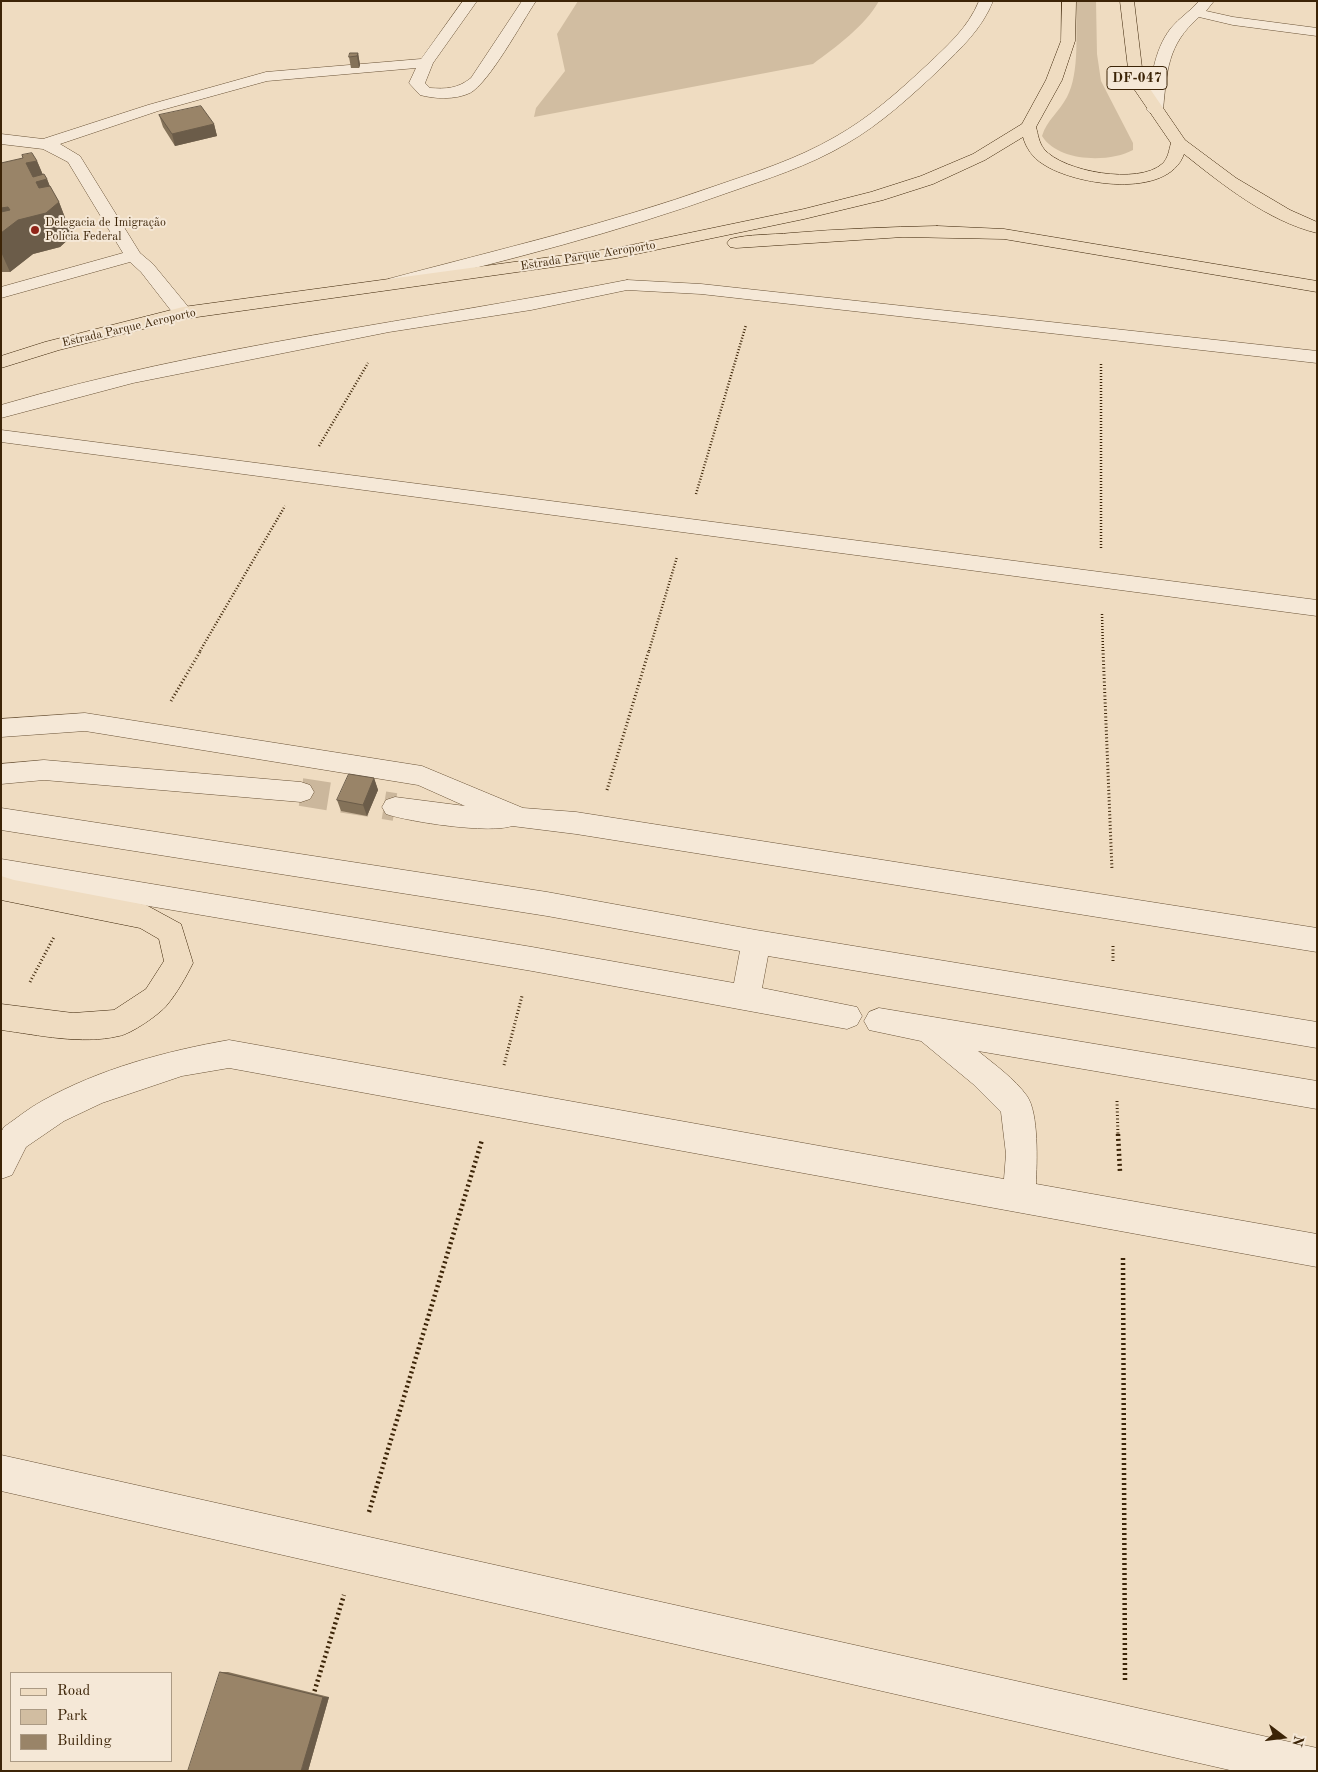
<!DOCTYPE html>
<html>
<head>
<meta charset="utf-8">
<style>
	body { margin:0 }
	#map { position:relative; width:1318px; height:1772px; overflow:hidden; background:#efdcc1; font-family:"Old Standard TT",serif }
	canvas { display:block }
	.frame { position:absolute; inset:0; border:2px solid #3c2407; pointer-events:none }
	.legend { position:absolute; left:10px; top:1672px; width:162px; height:90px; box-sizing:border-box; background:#f5e8d7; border:1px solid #ab9a84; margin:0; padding:6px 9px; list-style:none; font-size:15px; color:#3c2407 }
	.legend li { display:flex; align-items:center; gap:10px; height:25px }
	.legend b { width:25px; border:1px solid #ab9a84 }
	.north { position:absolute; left:1258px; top:1712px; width:50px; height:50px; -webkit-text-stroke:4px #f5e8d7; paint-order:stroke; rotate:105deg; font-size:14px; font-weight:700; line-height:20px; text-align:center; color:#3c2407 }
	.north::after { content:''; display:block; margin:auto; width:18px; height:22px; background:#3c2407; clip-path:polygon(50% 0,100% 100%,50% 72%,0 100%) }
</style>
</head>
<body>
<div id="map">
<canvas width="1318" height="1772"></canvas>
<div class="frame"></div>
<ul class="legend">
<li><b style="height:6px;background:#efdcc1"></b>Road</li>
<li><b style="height:14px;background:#d1bda1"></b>Park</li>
<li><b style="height:14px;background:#998468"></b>Building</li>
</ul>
<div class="north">N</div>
</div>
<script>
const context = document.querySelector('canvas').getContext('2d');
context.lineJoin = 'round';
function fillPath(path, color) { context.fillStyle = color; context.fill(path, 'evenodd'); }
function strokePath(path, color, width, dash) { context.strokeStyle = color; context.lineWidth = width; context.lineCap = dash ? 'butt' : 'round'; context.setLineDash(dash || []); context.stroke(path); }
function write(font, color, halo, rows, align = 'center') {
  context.font = font + ' "Old Standard TT",serif'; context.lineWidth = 4; context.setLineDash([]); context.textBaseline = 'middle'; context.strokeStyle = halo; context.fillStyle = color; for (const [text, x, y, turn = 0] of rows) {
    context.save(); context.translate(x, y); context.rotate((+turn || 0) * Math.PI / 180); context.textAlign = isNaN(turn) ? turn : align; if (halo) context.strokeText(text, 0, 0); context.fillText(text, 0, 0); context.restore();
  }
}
fillPath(new Path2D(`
	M578 1H879C864 27 837 46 813 64L534 117 536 108 565 71 557 34Z
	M1076 1H1096L1097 54 1101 81 1133 143V150C1109 163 1058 162 1042 136 1047 120 1059 112 1067 97 1080 73 1076 29 1076 1Z`), '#d1bda1');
strokePath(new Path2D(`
	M301 792 395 807`), '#cbb79c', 28, [28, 14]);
const minor = new Path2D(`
	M463 1H477L433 63 425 83 430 88C446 89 457 89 471 78L522 1H536C522 22 489 83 470 93 455 100 435 99 420 95L409 83 416 68 267 81 158 111 60 144 80 156 140 253 153 264 190 309 192 313 190 317H176L141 272 130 262 1 298V287L123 253 68 162 43 149 1 144V134L43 139 148 105 266 72 421 59Z
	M979 1H993C982 29 961 48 940 69 911 96 881 124 846 144 809 166 767 179 727 193 619 232 506 261 394 288L388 287 385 283 388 279C497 250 608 224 715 186 756 172 797 159 835 137 869 118 898 92 927 65 947 46 968 28 979 1Z
	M1199 1H1214L1206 11 1233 17 1317 28V36L1233 25 1199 17C1167 45 1167 71 1163 110L1160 113H1150L1147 110C1151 82 1153 51 1171 28 1179 18 1191 11 1199 1Z
	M627 280 701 284 1317 351V363L701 294 627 290 531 310 389 332 133 383 1 418V405C205 345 419 321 627 280Z
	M1 430 1317 600V616L1 442Z
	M85 713 422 766 523 808 576 812 1317 928V952L576 834 512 826C489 834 410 822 386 814L382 807 386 800 395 797 465 806 418 785 85 731 1 737V719Z
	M44 760 301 782 310 785 314 792 310 799 301 802 44 780 1 784V764Z
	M1 808 547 892 756 930 1317 1022V1048L768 956 762 988 857 1007 862 1016 857 1025 847 1029 532 971 1 881V859L532 947 734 983 740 951 547 916 1 830Z
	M879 1008 1317 1081V1109L978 1051C994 1064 1015 1079 1027 1096 1039 1113 1037 1163 1036 1184L1317 1234V1267L229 1068 182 1076 102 1103 64 1121 26 1147 12 1175 1 1179V1132L4 1127C17 1118 29 1108 42 1101 99 1069 166 1051 229 1040L1004 1179 1006 1154 1001 1112 973 1084 921 1041 869 1030 864 1021 869 1012Z
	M1 1455 1317 1748V1771H1234L1 1491Z`);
const major = new Path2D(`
	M1062 1H1076L1075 41 1062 80 1036 127C1038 134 1039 143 1044 149 1063 172 1139 185 1162 164 1168 159 1169 150 1171 143L1132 86 1128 68 1120 1H1134L1142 68 1148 86 1185 140 1236 178 1290 210 1317 222V233C1268 221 1223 185 1184 154 1168 200 1074 185 1043 164 1033 158 1026 148 1023 137L985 160 933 184 883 200 804 219 617 258 183 319 59 350 1 368V356L45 342 183 307 617 248 804 209 871 192 921 176 973 154 1022 124 1046 80 1061 41Z
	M937 226 1004 229 1317 281V292L1004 239 903 237 736 248 730 247 727 243 730 239C749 234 771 235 791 233 839 229 888 227 937 226Z
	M1 876 14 880 146 905 181 924 193 963C186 977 177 993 167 1005 160 1014 131 1034 119 1036 81 1045 39 1035 1 1030V1004L73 1013 114 1010 146 989 164 961 159 939 140 928 1 900Z`);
strokePath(minor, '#695236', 1);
strokePath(major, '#3c2407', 1);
strokePath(new Path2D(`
	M1101 364V548
	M319 446 368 363
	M696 494 746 325
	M1102 614 1103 651
	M200 651 285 506
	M649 651 677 557`), '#3c2407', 2.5, [1, 2]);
strokePath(new Path2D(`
	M1103 650 1112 870
	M171 701 201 650
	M607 790 649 650
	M1113 946V962
	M30 982 54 937
	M504 1065 522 996
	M1117 1101 1118 1136`), '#3c2407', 3, [1, 2.5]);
strokePath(new Path2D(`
	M1118 1134 1120 1172
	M1123 1258 1125 1680
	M369 1512 482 1140
	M313 1696 344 1595`), '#3c2407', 4.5, [2, 3]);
fillPath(minor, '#f5e8d7');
fillPath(major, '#efdcc1');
fillPath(new Path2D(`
	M358 53 360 65 359 68H351L349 57Z
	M159 115 214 124 217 136 175 146 163 127Z
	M37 161 43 175 47 179 50 187 59 202 72 236 60 247 33 254 10 272H1V163Z
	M374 778 378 790 367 816 341 811 337 800Z
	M220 1672H228L329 1697 308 1771Z`), '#847259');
fillPath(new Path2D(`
	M358 53 360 65 359 68 357 56Z
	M214 124 217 136 175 146 172 134Z
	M37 161 45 180 47 179 57 204 59 202 72 236 60 247 33 254 10 272 1 252V208L26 163Z
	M374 778 378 790 367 816 363 805Z
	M323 1697H329L308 1771H301Z`), '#6b5c49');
const building = new Path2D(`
	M350 53H358L357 56 349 57Z
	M201 106 214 124 172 134 159 115Z
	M32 153 37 161 26 163 33 177 44 174 47 179 36 182 39 188 50 186 59 202 46 213 18 220 1 233V212L10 210 8 207 1 208V163L23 158 22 155Z
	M349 774 374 778 363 805 337 800Z
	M220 1672 323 1697 301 1771H188Z`);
fillPath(building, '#998468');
strokePath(building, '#6b5c49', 1);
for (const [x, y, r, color] of [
	[35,230,5,"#8f2418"]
]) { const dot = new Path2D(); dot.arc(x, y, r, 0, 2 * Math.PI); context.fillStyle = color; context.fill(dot); strokePath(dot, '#f5e8d7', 2); }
write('12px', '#3c2407', '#f5e8d7', [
	["Delegacia de Imigração",45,223],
	["Polícia Federal",45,237]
], 'left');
write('12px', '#3c2407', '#f5e8d7', [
	["Estrada Parque Aeroporto",588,256,-9],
	["Estrada Parque Aeroporto",129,328,-13]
]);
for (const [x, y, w] of [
	[1137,78,60]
]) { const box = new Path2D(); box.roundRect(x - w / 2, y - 11.5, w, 23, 4); context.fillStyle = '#f5e8d7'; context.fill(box); strokePath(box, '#3c2407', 1); }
write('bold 14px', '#3c2407', null, [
	["DF-047",1137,78]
]);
</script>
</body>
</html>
